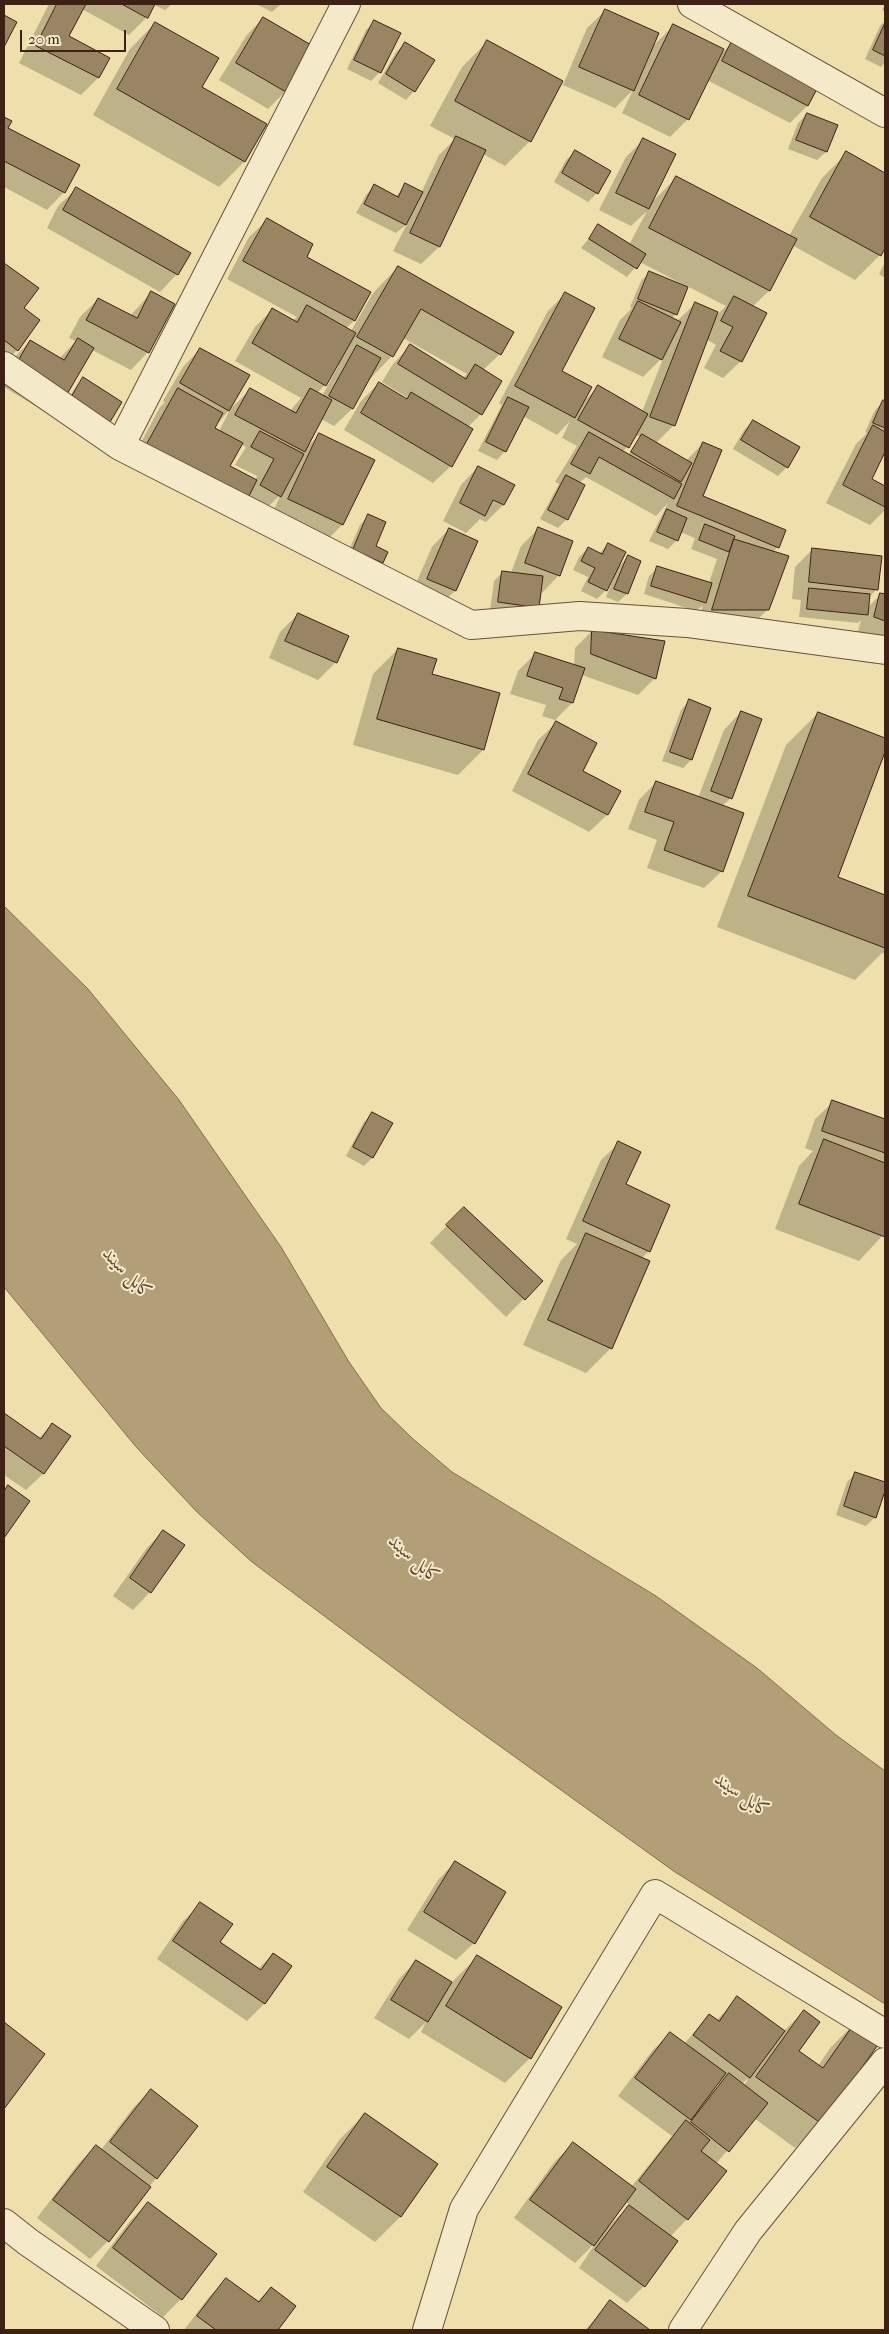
<!DOCTYPE html>
<html>
<head>
<meta charset="utf-8">
<style>
	body { margin:0 }
	#map { position:relative; width:889px; height:2334px; overflow:hidden; background:#eedfac; font-family:"IM FELL French Canon",serif }
	canvas { display:block }
	.frame { position:absolute; inset:0; border:5px solid #3d2214; pointer-events:none }
	.scale { position:absolute; left:20px; top:30px; width:106px; height:22px; box-sizing:border-box; border:2px solid #3d2214; border-top:0; padding-left:6px; font-size:15px; line-height:18px; white-space:nowrap; color:#3d2214; -webkit-text-stroke:4px #f4eac9; paint-order:stroke }
</style>
</head>
<body>
<div id="map">
<canvas width="889" height="2334"></canvas>
<div class="frame"></div>
<div class="scale">20 m</div>
</div>
<script>
const context = document.querySelector('canvas').getContext('2d');
context.lineJoin = 'round';
function fillPath(path, color) { context.fillStyle = color; context.fill(path, 'evenodd'); }
function strokePath(path, color, width, dash) { context.strokeStyle = color; context.lineWidth = width; context.lineCap = dash ? 'butt' : 'round'; context.setLineDash(dash || []); context.stroke(path); }
function write(font, color, halo, rows, align = 'center') {
  context.font = font + ' "IM FELL French Canon",Amiri,serif'; context.lineWidth = 4; context.setLineDash([]); context.textBaseline = 'middle'; context.strokeStyle = halo; context.fillStyle = color; for (const [text, x, y, turn = 0] of rows) {
    context.save(); context.translate(x, y); context.rotate((+turn || 0) * Math.PI / 180); context.textAlign = isNaN(turn) ? turn : align; if (halo) context.strokeText(text, 0, 0); context.fillText(text, 0, 0); context.restore();
  }
}
const water = new Path2D(`
	M4 906 88 989 179 1100 281 1247 349 1362 381 1408 412 1438 452 1472 656 1596 757 1668 836 1735 885 1771V2004L675 1872 458 1716 252 1562 197 1512 137 1448 4 1287Z`);
fillPath(water, '#b29f78');
strokePath(water, '#836d50', 1);
fillPath(new Path2D(`
	M49 4H172L165 10 154 5 147 17 129 35 82 9 67 37 108 59 98 78 81 95 19 63Z
	M256 4H281L272 12Z
	M885 4V12L882 10Z
	M605 11 652 47 674 25 719 56 732 43 807 106 790 123 707 80 688 119 670 137 622 113 633 90 615 108 563 85 587 28Z
	M263 18 312 47 285 92 268 109 219 80 246 36Z
	M885 21V62L881 67 865 59 880 26Z
	M374 22 380 72 371 81 347 69 366 30Z
	M155 23 201 87 244 162 219 187 93 115 130 49Z
	M487 42 530 141 505 166 483 154 439 247 421 264 393 251 407 224 396 233 356 213 366 195 374 186 395 197 406 185 421 193 439 155 455 139 430 126 462 67Z
	M405 44 414 91 406 100 378 83 396 52Z
	M807 114 836 126 826 152 817 160 788 149 798 123Z
	M4 119 10 122 7 129 64 192 47 210 4 187Z
	M644 139 652 202 676 178 789 236 822 178 847 153 885 174V246L880 255 855 280 792 245 769 291 752 307 741 361 723 378 704 368 716 345 706 339 674 425 656 443 686 461 703 443 701 497 778 547 773 552 768 609 750 627H696L703 605 696 611 644 594 649 576 658 568 709 583 717 559 691 549 695 538 680 532 676 541 668 549 649 541 668 503 656 516 586 477 579 483 567 519 558 528 540 519 559 484 555 482 577 446 562 438 570 421 557 435 523 416 505 451 497 460 478 451 502 405 499 403 548 311 566 293 560 371 583 402 598 387 642 412 664 356 643 377 602 357 620 320 632 308 630 307 641 281 649 273 683 287 684 285 640 262 627 277 581 248 599 226 629 245 647 211 631 226 599 210 626 157ZM687 286 726 306 715 317 695 304 677 321 671 319 676 314ZM635 435 641 437 628 455 623 452Z
	M575 152 597 193 588 202 554 182 566 160Z
	M76 189 189 253 177 274 160 292 47 228 58 206Z
	M267 220 305 257 369 292 354 321 346 328 351 331 373 293 398 267 500 354 483 370 481 414 468 427 451 466 433 483 344 430 361 401 379 383 406 400 408 398 382 382 393 364 410 346 463 378 467 374 403 338 392 356 367 382 352 409 334 426 321 419 306 448 320 434 373 460 342 525 325 542 271 516 281 494 262 513 130 463 160 407 165 402 163 401 183 367 200 349 230 409 214 428 219 431 231 408 250 390 290 411 301 398 235 361 255 327 272 310 292 321 297 317 227 279 249 237ZM337 364 339 365 322 396 317 393 325 385ZM241 444 246 447 235 465 257 476 255 481 229 467Z
	M885 262V278L879 274Z
	M4 264 37 288 22 309 17 350 4 364Z
	M151 293 148 352 131 370 92 350 65 395 47 413 4 387V374L13 359 30 341 59 359 76 341 69 338 80 317 98 299 130 316Z
	M83 379 109 421 100 430 63 407 75 388Z
	M884 401 885 450 870 480 885 487V510L870 525 826 503 856 444 867 433 865 432 875 410Z
	M753 421 787 467 778 476 733 449 744 430Z
	M478 467 503 505 486 522 480 519 466 533 443 521 461 485Z
	M368 516 374 547 382 562 373 571 345 559 360 525Z
	M449 529 476 541 455 591 437 608 410 597 432 547Z
	M538 529 559 575 542 593 540 592 538 607 490 611 494 581 503 572 511 573 521 546Z
	M608 544 618 567 628 557 627 594 618 602 606 597 614 578 612 577 606 590 597 599 581 591 588 577 573 570 579 557 588 548 599 554Z
	M813 549 877 589 868 598 867 608 881 594 885 596V643L857 635 861 620 858 623 799 617 801 600 792 599 795 567Z
	M298 614 347 636 336 662 318 680 269 658 280 632Z
	M592 631 655 678 638 695 582 675 572 703 555 720 542 716 546 705 510 694 518 671 535 654 574 666 575 648Z
	M398 649 431 675 499 694 483 750 458 775 353 745 373 674Z
	M689 701 691 760 683 768 662 761 681 710Z
	M741 712 731 798 722 806V871L704 888 647 868 657 840 628 829 639 800 656 782 698 798 724 730Z
	M818 713 885 739V749L837 877 885 896V954L882 953 855 980 717 927 786 745Z
	M556 723 581 771 619 791 607 815 589 832 512 791 538 740Z
	M833 1102 885 1120V1233L859 1261 775 1229 799 1166 813 1151 805 1148 815 1119Z
	M373 1113 391 1124 372 1158 364 1166 346 1156 364 1122Z
	M619 1143 624 1185 649 1251 641 1259 611 1348 586 1373 523 1345 561 1260 577 1244 566 1239 601 1160Z
	M464 1208 541 1281 506 1317 430 1243Z
	M4 1415 38 1439 52 1425 44 1473 26 1490 4 1475Z
	M856 1473 885 1484 875 1517 866 1526 836 1515 847 1482Z
	M163 1531 150 1592 133 1610 113 1596 146 1549Z
	M455 1862 474 1943 456 1960 407 1930 438 1880Z
	M201 1904 219 1942 258 1969 273 1954 290 1966 264 2004 247 2021 157 1959 183 1921Z
	M477 1957 530 2058 505 2083 421 2032 426 2022 409 2039 374 2018 399 1979 416 1961 451 1983Z
	M738 1998 783 2032 804 2011 797 2052 818 2066 831 2047 856 2022 821 2123 795 2148 754 2118 716 2164 687 2219 670 2237 644 2286 627 2303 579 2268 597 2241 575 2263 514 2218 555 2161 573 2144 631 2187 672 2136 618 2096 652 2051 670 2033 684 2044 709 2015 716 2021ZM747 2079H748L744 2086 742 2084ZM717 2083 719 2085 713 2091 712 2090ZM625 2201 630 2205 607 2228Z
	M4 2024 44 2054 4 2107Z
	M151 2090 156 2178 108 2241 90 2259 37 2218 78 2164 96 2146 101 2150 133 2108Z
	M365 2114 436 2164 400 2217 375 2242 303 2192 340 2139Z
	M148 2203 215 2254 181 2299 163 2317 96 2266 130 2221Z
	M226 2280 257 2302 271 2288 294 2307 276 2330H184L209 2297Z
	M610 2302 648 2330H585Z`), '#0003');
const building = new Path2D(`
	M57 4H86L69 36 110 58 99 78 36 46Z
	M122 4H155L148 18Z
	M605 9 659 33 634 91 579 67Z
	M4 15 17 22 4 47Z
	M263 17 313 46 286 92 236 63Z
	M374 20 401 33 381 73 354 60Z
	M155 22 219 58 202 87 267 124 245 162 117 89Z
	M885 23V56L873 50Z
	M673 24 724 49 689 120 639 95Z
	M487 40 563 81 531 142 455 101Z
	M732 41 818 87 808 106 722 61Z
	M405 42 435 60 415 92 386 74Z
	M807 113 838 125 827 152 796 140Z
	M4 117 12 121 8 128 80 165 65 193 4 161Z
	M456 136 486 150 440 247 410 233Z
	M643 138 676 154 649 209 616 193Z
	M575 150 611 171 598 194 562 173Z
	M846 151 885 173V248L881 256 810 217Z
	M676 176 797 239 770 291 649 228Z
	M405 183 423 192 406 225 364 204 374 184 398 197Z
	M76 187 191 253 178 275 63 210Z
	M267 218 313 244 307 257 371 292 355 321 243 261Z
	M598 224 646 254 637 269 589 239Z
	M4 263 39 288 24 308 40 320 18 351 4 340Z
	M398 266 514 332 501 355 421 309 393 357 357 337Z
	M649 271 688 287 677 315 638 299Z
	M151 291 175 304 149 353 86 320 98 298 137 318Z
	M565 292 595 308 562 371 592 387 575 418 515 386Z
	M734 296 767 313 742 362 720 351 733 327 721 321Z
	M638 301 681 322 662 360 619 339Z
	M695 302 718 312 675 426 650 417Z
	M307 305 356 333 326 386 252 343 272 308 297 322Z
	M78 338 94 348 66 396 15 366 30 340 64 360Z
	M410 344 466 379 475 364 502 381 482 415 398 364Z
	M357 345 381 358 353 409 329 396Z
	M200 348 250 375 229 411 180 383Z
	M83 377 122 402 110 422 71 398Z
	M379 382 407 399 411 392 473 429 452 467 361 413Z
	M598 385 648 414 629 448 578 420Z
	M178 388 223 413 215 428 243 443 230 466 257 480 247 500 146 446Z
	M250 388 296 413 310 388 332 400 305 452 235 415Z
	M508 397 529 407 506 452 486 442Z
	M883 400H885V428L873 423Z
	M753 420 800 447 788 468 741 440Z
	M873 425 885 432V452L872 479 885 486V507L843 485Z
	M260 431 304 454 281 497 260 485 274 459 251 447Z
	M589 432 682 484 674 499 599 457 590 474 571 464Z
	M319 433 375 460 343 525 288 499Z
	M642 434 692 463 681 482 631 452Z
	M703 442 722 450 703 496 786 530 779 548 677 506Z
	M478 466 515 485 504 505 493 500 485 516 460 503Z
	M566 475 585 485 568 520 548 510Z
	M667 509 687 518 678 541 657 532Z
	M368 514 386 522 376 546 388 552 383 563 353 550Z
	M705 524 735 536 729 552 699 540Z
	M538 527 573 541 560 576 525 563Z
	M449 528 478 541 456 591 427 579Z
	M734 539 789 556 769 610H712Z
	M608 543 626 552 607 591 588 582 595 568 581 561 588 547 602 554Z
	M812 548 882 556 878 590 809 582Z
	M628 555 641 561 628 594 614 589Z
	M657 566 712 583 706 603 651 586Z
	M502 571 543 576 539 608 498 602Z
	M809 588 870 594 868 615 807 609Z
	M880 593 885 594V621L874 617Z
	M298 613 349 636 337 663 285 641Z
	M592 630 665 641 656 679 591 654Z
	M398 648 437 659 432 674 500 693 484 750 377 719Z
	M535 652 585 668 573 703 559 699 563 688 527 676Z
	M689 699 711 708 692 760 670 752Z
	M741 711 762 719 732 799 711 791Z
	M818 712 885 738V752L838 877 885 895V948L748 896Z
	M556 721 597 743 583 771 621 791 608 815 528 774Z
	M656 781 744 813 723 872 664 850 674 822 645 812Z
	M832 1100 885 1119V1153L822 1131Z
	M372 1112 393 1123 373 1158 353 1147Z
	M824 1139 885 1163V1237L799 1204Z
	M618 1141 641 1152 626 1184 670 1205 650 1252 583 1221Z
	M464 1207 543 1281 525 1300 446 1225Z
	M586 1233 650 1261 612 1349 548 1320Z
	M4 1413 41 1439 52 1423 71 1436 44 1474 4 1446Z
	M855 1472 885 1482V1491L876 1518 844 1506Z
	M8 1485 30 1501 4 1538V1492Z
	M163 1530 185 1545 151 1593 130 1578Z
	M455 1861 506 1892 475 1944 424 1912Z
	M200 1902 233 1924 220 1942 261 1970 273 1953 292 1966 265 2004 173 1941Z
	M477 1955 562 2007 531 2059 446 2006Z
	M416 1960 452 1982 428 2022 391 2000Z
	M737 1996 785 2031 750 2078 693 2035 709 2014 719 2021Z
	M804 2010 820 2022 799 2051 823 2068 856 2021 882 2039 822 2124 756 2077Z
	M4 2022 45 2054 4 2109Z
	M670 2032 726 2073 691 2120 635 2078Z
	M729 2073 768 2103 729 2152 691 2122Z
	M151 2089 198 2126 157 2179 110 2142Z
	M365 2113 438 2164 401 2217 327 2167Z
	M686 2120 710 2140 701 2151 727 2171 688 2220 639 2181Z
	M573 2142 636 2189 594 2246 530 2200Z
	M96 2145 151 2187 109 2242 53 2200Z
	M148 2202 217 2254 182 2300 113 2248Z
	M629 2205 678 2241 645 2287 595 2250Z
	M226 2278 259 2302 271 2287 296 2306 278 2330H216L197 2316Z
	M610 2300 650 2330H588Z`);
fillPath(building, '#998463');
strokePath(building, '#3d2214', 1);
const minor = new Path2D(`
	M692 4 885 113
	M4 366 120 446 471 625 580 616 687 623 885 650
	M120 446 346 4
	M4 2223 28 2242 155 2330
	M427 2330 464 2209 655 1894 885 2034
	M683 2330 748 2231 885 2062`);
strokePath(minor, '#69513a', 30);
strokePath(minor, '#f4eac9', 28);
write('italic 19px', '#604832', '#f4eac9', [
	["کابل سيند",127,1274,46],
	["کابل سيند",414,1560,42],
	["کابل سيند",742,1796,35]
]);
</script>
</body>
</html>
